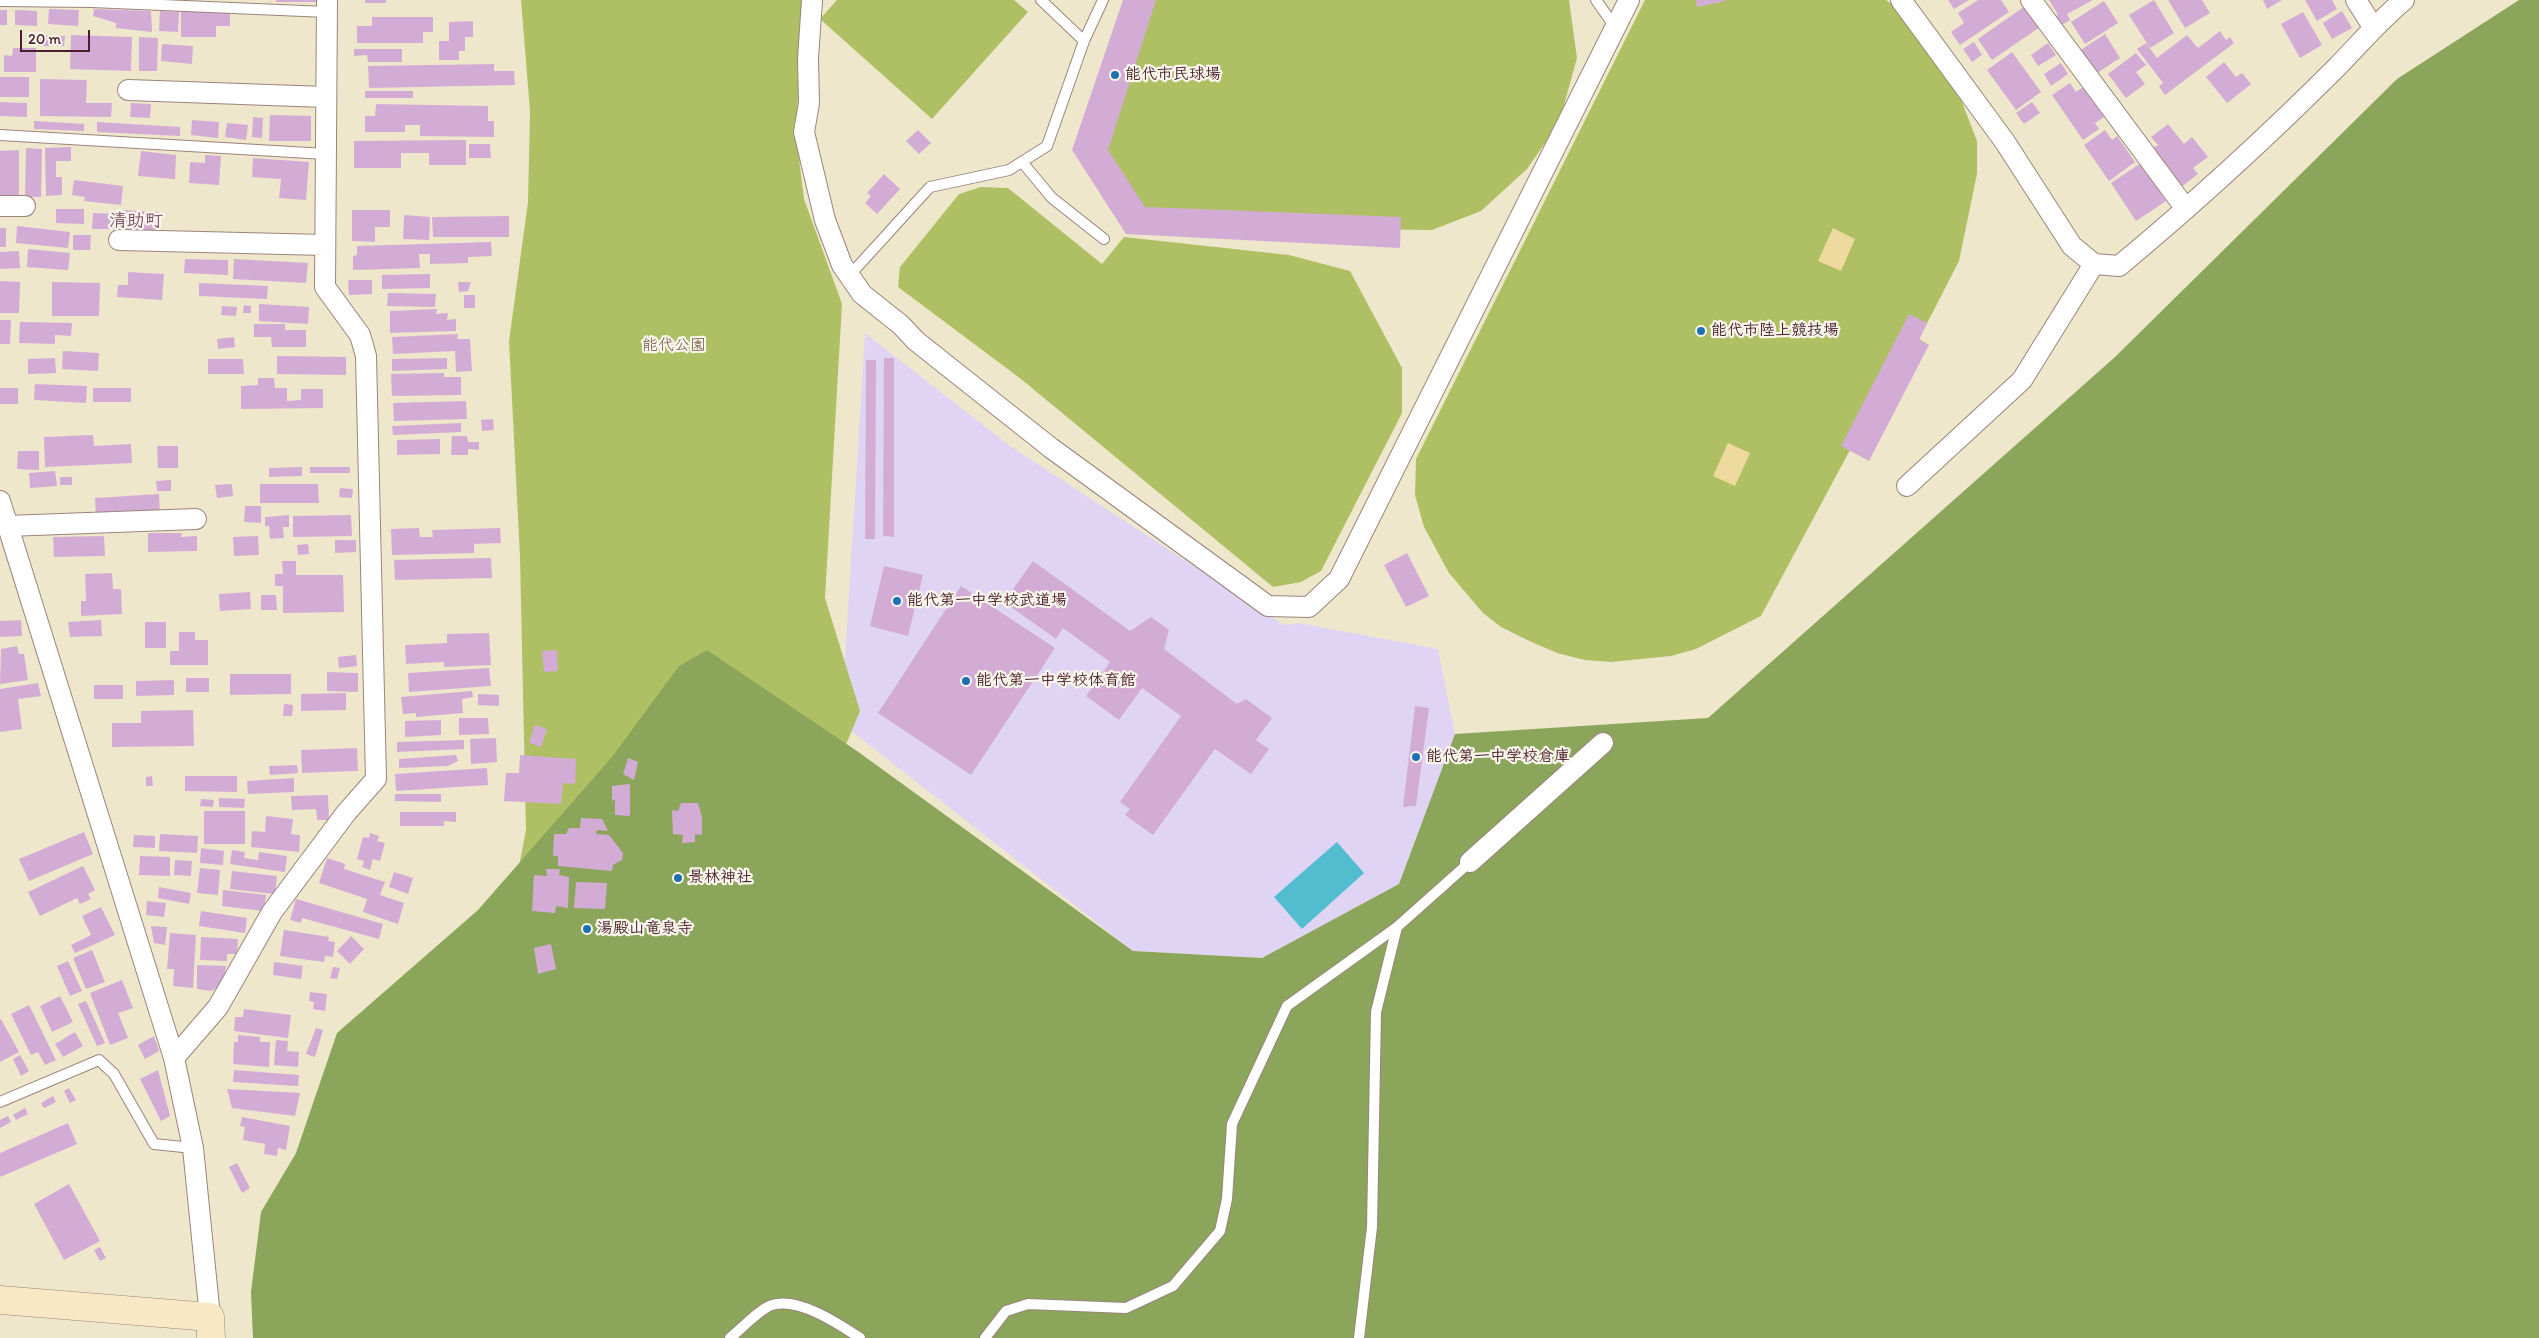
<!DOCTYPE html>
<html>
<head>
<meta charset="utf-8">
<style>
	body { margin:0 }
	#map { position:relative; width:2539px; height:1338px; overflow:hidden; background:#efe7cc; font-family:Itim,sans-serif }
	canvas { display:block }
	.scale { position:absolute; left:20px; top:30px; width:70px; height:22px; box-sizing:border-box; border:2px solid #4a1f2b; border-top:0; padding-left:6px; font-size:15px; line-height:18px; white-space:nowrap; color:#4a1f2b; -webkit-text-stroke:4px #fbf7ec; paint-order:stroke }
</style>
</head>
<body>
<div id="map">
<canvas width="2539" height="1338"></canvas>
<div class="scale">20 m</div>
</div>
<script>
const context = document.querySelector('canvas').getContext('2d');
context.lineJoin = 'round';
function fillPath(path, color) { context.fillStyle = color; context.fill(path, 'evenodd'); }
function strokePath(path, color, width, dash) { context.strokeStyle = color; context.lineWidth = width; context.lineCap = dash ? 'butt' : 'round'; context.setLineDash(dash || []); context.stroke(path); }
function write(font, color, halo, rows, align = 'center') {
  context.font = font + ' Itim,"Klee One",sans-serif'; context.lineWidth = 4.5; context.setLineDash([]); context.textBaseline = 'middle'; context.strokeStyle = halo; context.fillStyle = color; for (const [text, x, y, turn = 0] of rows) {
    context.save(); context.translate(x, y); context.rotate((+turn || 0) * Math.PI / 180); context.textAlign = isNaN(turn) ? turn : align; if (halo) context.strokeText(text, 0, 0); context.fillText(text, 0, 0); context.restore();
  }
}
fillPath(new Path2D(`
	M865 333 1010 446 1284 625 1299 623 1438 649 1455 734 1399 884 1262 958 1133 951 841 723Z`), '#e0d4f4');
fillPath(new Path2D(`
	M521 0H803L796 135 804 199 842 304 825 598 860 711 767 934 428 1338 526 830 520 557 509 341 528 202 530 111Z
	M837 0H1014L1028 12 932 119 820 19Z
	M1139 0H1569L1577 58 1559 123 1527 169 1481 211 1432 230 1137 227 1085 146Z
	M1645 0H1886L1908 17 1955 84 1977 141V174L1959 261 1919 339 1929 345 1850 450 1761 616 1696 649 1671 656 1611 662 1585 660 1557 653 1527 640 1501 627 1483 613 1449 573 1424 527 1415 495 1416 459Z
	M981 187 1008 188 1102 264 1124 237 1289 255 1350 271 1402 368V413L1321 571 1301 582 1273 587 1021 379 898 287 900 267 959 194Z`), '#afc064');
fillPath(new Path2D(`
	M2519 0H2539V1338H253L251 1292 261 1212 296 1153 337 1033 478 910 612 757 679 666 707 650 857 751 1133 951 1262 958 1399 884 1455 734 1708 718 2115 357 2397 79Z`), '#8ba65a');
fillPath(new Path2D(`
	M1833 228 1855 239 1841 271 1818 261Z
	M1728 443 1750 453 1735 486 1713 476Z`), '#eeda9e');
fillPath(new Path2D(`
	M1337 842 1364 873 1302 929 1274 897Z`), '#53bdd0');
fillPath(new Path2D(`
	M276 0H317V2H276Z
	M365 0H386V3H365Z
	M1123 0H1156L1108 150 1145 207 1401 217 1400 248 1126 234 1072 150Z
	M1696 0H1725V1L1697 7Z
	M1948 0H1969L1954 9Z
	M1978 0H2001L2009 12 1960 45 1951 32 1964 23 1958 13Z
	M2049 0H2093L2067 14 2070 20 2057 28 2051 18 2058 15Z
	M2154 0 2174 33 2150 48 2129 15Z
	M2168 0H2202L2210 13 2185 28Z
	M2263 0H2282L2267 9Z
	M2305 0H2332L2337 9 2317 21Z
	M2104 1 2118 23 2085 44 2071 22Z
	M2025 6 2040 27 1992 60 1978 39Z
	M49 9 79 10 78 26 48 24Z
	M94 9 151 11 152 32 116 28V23L93 16Z
	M0 10H7V25H0Z
	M15 10 37 11V26L15 25Z
	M160 11 179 12 178 32 159 31Z
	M181 11H230V26H216V37H181Z
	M2342 11 2352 28 2332 39 2323 23Z
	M2303 12 2322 45 2300 58 2281 24Z
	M372 17H433V32H423V43H357V26H372Z
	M473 21V37H465V51H459V60H439V41H449V22Z
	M2220 31 2226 40 2230 37 2234 43 2165 95 2159 86 2163 83 2137 49 2146 43 2157 58 2187 35 2198 48Z
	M2105 34 2120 58 2094 75 2079 51Z
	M38 35 65 36 64 46H38Z
	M71 35 132 37 131 71 70 69Z
	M139 37 158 38 157 71H139Z
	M1974 42 1982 55 1972 62 1963 49Z
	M2048 43 2056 55 2038 66 2031 55Z
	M162 44 193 46 192 64 161 61Z
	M13 48H36V72H4V55L12 56Z
	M354 49H402V62H368L367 55 354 56Z
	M2012 52 2041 92 2016 110 1987 70Z
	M2136 53 2146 65 2136 72 2145 84 2126 98 2108 74Z
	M2224 62 2236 77 2242 73 2251 84 2227 103 2206 77Z
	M2061 63 2068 74 2051 86 2044 74Z
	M494 64V71H514L515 85 369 88 368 66Z
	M0 77H29V97H0Z
	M40 79 87 80 86 103H112L111 117 40 116Z
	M2070 83 2076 92 2083 87 2104 117 2095 123 2099 129 2083 140 2052 95Z
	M365 91H413V98H365Z
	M0 102 27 103V117L0 116Z
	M2032 102 2040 113 2024 124 2016 113Z
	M131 103 151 104 150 118 130 117Z
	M376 104 488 106V121H494V137L420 136V125H405V132H365V116H375Z
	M270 115 311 116V141H269Z
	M253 117 263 118 262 138 252 137Z
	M192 120 219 122 218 138 191 135Z
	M34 121 84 124V131L34 129Z
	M97 122 180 127V136L97 132Z
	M227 123 248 125 246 140 225 137Z
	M2168 124 2184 144 2192 137 2208 157 2193 168 2198 174 2180 188 2150 150 2158 145 2151 137Z
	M918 130 931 143 919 154 906 141Z
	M2105 130 2112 140 2117 136 2135 162 2109 181 2084 145Z
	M466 140V165H429V153H401V168H354V141Z
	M469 144H490L491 158H469Z
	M71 147V161H56V177H62V195L46 196 45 148Z
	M26 148 42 149 41 197H25Z
	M19 150V195H0V151Z
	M141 151 176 155 175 179 138 176Z
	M205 155 221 156 219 185 189 183 190 162 205 163Z
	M253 158 309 162 306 200 279 198 281 179 252 177Z
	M2141 163 2166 201 2136 221 2111 183Z
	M884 174 900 189 877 214 865 203 871 196 867 193Z
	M74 180 123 186 121 205 84 201 85 197 72 195Z
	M56 209H84V224L56 223Z
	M123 210 159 212 158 232 122 230Z
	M352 210H390V227H375V242L352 241Z
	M93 213 117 214 116 229H92Z
	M404 215 430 217 429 240 403 239Z
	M509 216V237H433L432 217Z
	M17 226 70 232 68 248 16 243Z
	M0 228H6V247H0Z
	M73 235H91L90 250H73Z
	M491 242 492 256 468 257V263L430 264V254H419L420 268 353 270V256L357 255V246Z
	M28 249 70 253 68 270 27 267Z
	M19 251 20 268 0 269V252Z
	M185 259 228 260V275L184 273Z
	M234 259 308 263 306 283 233 279Z
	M128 272 164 274 162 300 117 297 118 285H128Z
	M430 274V288L382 289V275Z
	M348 280H372V294L349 295Z
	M0 281 20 282 19 313H0Z
	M52 282 100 283 99 316H52Z
	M458 282H471L468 291 459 292Z
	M199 283 268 286 267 299 199 296Z
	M388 293 436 294 435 307 387 306Z
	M464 295H475V308H464Z
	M259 304 309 307 308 324 259 321Z
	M244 305 251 306V313H243Z
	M222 306 237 307 236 316 221 315Z
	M437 309 436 314 448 313 447 320 456 319V331L390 333V311Z
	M1909 314 1927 323 1919 340 1929 345 1869 461 1841 446Z
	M0 320H11L10 344H0Z
	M20 322 72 323 71 336 55 335V344L19 343Z
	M254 324H285V330H306V347H272L271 337H254Z
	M458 334 457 339H470L472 371 456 372 455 351 393 354 392 337Z
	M234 337 235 347 218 349 217 339Z
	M63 351 99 353 98 371 62 369Z
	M277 356 346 357V375L277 374Z
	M55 358 56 373 28 374V359Z
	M447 358V369L392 371V359Z
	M884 358H894V537L883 536Z
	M208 359H243L244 374H208Z
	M866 360H876L875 539H865Z
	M444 373V377H461V395L392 396 391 374Z
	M258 378H274L275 388H287V401L301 400V389H323V408L241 409V386L258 385Z
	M35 384 87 386 86 403 34 400Z
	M0 388H18V404H0Z
	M93 388H131V402H93Z
	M466 401 467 419 394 421 393 403Z
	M493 419 494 430 482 431 481 420Z
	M461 423V432L393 435 392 426Z
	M93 435 94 446 131 444 132 463 45 467 44 437Z
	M452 436H467L468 442H479V450L468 449V455H451Z
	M440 439V454L397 455V440Z
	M157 446H178V468H158Z
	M18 451H39V470L17 469Z
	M302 467V476L269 477V468Z
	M310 467H350V473H310Z
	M55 471 57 486 30 488 29 473Z
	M60 477H72V485H60Z
	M171 480V491H157L156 481Z
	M232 484 233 496 217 498 215 485Z
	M260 484H318L319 503H260Z
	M340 488 353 489 352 498 339 497Z
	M159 494 160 518 96 516 95 498Z
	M245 506H261V523L244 522Z
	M289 515V527H283L284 538 270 539 269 526H265V517Z
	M351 515 352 536 293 537V516Z
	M419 528 420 537H433L432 530 500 528 501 543 474 544V553L392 555 391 529Z
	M148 533H182L181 537 197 536V551L148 552Z
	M104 536 105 556 54 557 53 537Z
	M258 536 259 555 234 556 233 537Z
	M335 540H356V552L335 553Z
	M308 544 309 554 298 555 297 545Z
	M1407 553 1429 596 1406 607 1384 565Z
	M491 558 492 578 395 580 394 560Z
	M282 561H296V575H343L344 612 283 613V586H275V574H283Z
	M1033 561 1130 631 1151 617 1169 630 1164 649 1237 704 1246 699 1272 718 1256 740 1269 749 1251 774 1215 749 1153 835 1125 815 1130 809 1120 802 1181 716 1142 688 1119 720 1086 696 1110 662 1063 628 1056 639 1004 602Z
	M884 566 923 575 908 636 870 626Z
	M112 573 113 589H121L122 614 81 616V601H86L85 574Z
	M961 586 1055 648 971 775 878 713Z
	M250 592 251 609 220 611 219 594Z
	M261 595H276L277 610H261Z
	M21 620 22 636 0 637V621Z
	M101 620 102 636 70 637 68 622Z
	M145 622H166V648H145Z
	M179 632H195V640H208V665H170V651H179Z
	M489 633 491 665 444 667V662L406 664 405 645 447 643V634Z
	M17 646 19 654H24L28 680 0 684 1 649Z
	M557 650 558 671 544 672 542 651Z
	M356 655 357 666 339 668 338 657Z
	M489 668 491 686 409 692 408 673Z
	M327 672 358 673V692L327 691Z
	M230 674H291V694L230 695Z
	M186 678H209V692H186Z
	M174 680V695L136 696V681Z
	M38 683 41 696 18 699 22 729 0 732V689Z
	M94 685H123V699H94Z
	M472 691 473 697 462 699 463 713 416 717V713L403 714 401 697Z
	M346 693V710L301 711V694Z
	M478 694 499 695V706L478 705Z
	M284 704 293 705 292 716H283Z
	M1415 706 1429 708 1416 806 1403 807Z
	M193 710 194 746 112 747V723H141V711Z
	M459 718H488L489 734 459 735Z
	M441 720V735L405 737V721Z
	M535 725 547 729 541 747 529 743Z
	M496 738 497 762 471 764 470 739Z
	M464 740V749L397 752V742Z
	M357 748 358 771 302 773 301 750Z
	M456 755 458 761 448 766 399 768V759Z
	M520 755 576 759 575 784 563 783 561 804 504 801 506 773H519Z
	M628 758 638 762 634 780 623 774Z
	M297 765 298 773 270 775 269 766Z
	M487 768 488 785 396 791 395 774Z
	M152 776 153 786H146V777Z
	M185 776H237V792L185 791Z
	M294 778V792L248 794 247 781Z
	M630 784V816L615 815V799L612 801V786Z
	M395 794H441V802L395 801Z
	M328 795 329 820H317L316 809 292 810 291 796Z
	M219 798 245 799 244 808 219 807Z
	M201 799 214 800 213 807 200 806Z
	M681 803H698L702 817V835L695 834V842L682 843 683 835 673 834 672 810 678 811Z
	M204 811H245V844H204Z
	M400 812H456V822L444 821V826H400Z
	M266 816 293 819 291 834 300 835 299 852 251 847 252 831 265 832Z
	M581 818 602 819 608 831 597 830 596 834 609 835 623 853 622 860 613 865 612 871 558 866V856H553L554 834H566L569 828H580Z
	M84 832 93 854 29 881 19 859Z
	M370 833 379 836 377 841 385 843 380 861 373 859 370 870 362 867 364 861 357 859 363 837 369 838Z
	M160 834 198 836 197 853 159 851Z
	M134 835 155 836V848L133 847Z
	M201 848 224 851 223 865 200 863Z
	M232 850 245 852 244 858 258 860 259 852 287 856 285 872 230 864Z
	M140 856 170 857V876L139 875Z
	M327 858 345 864 344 869 385 882 380 895 404 903 398 924 363 912 367 899 319 883Z
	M175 860 192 861 191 876 174 875Z
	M83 866 95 890 88 894 91 899 80 904 77 898 40 916 28 892Z
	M200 868 220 870 218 895 197 893Z
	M546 869H560L559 875 569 877 568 908 556 906 555 913 532 911 534 875 547 876Z
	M232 871 277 876 275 894 230 889Z
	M394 872 413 878 408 894 389 887Z
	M576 882 607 883 605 909 574 908Z
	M159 887 191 893 189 904 158 898Z
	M223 890 266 895 264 911 222 906Z
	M296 899 383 924 379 939 302 918 301 923 290 920Z
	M147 901 166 903 164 917 146 915Z
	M101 907 115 935 75 953 71 945 91 935 82 916Z
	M201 911 247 918 245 933 199 926Z
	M151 926 167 927 165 945 154 943Z
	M284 930 329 937 328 941 335 942 333 957 325 956 324 962 280 956Z
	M170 933 196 935 193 988 173 986 174 969H167Z
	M351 936 364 949 350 964 337 951Z
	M201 937 238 939 237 954H227V961L200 960Z
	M551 944 556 969 538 974 534 948Z
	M92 950 105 982 86 989 73 958Z
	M68 961 82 991 70 996 57 966Z
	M274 962 303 966 301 979 273 975Z
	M197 965 226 966 223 984 211 991 197 989Z
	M333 967 340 968 337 979 330 978Z
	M122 980 133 1008 118 1013 128 1038 110 1045 90 993Z
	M310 992 327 994 325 1011 313 1009 314 1002 309 1001Z
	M60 996 73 1022 52 1032 40 1006Z
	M86 1001 105 1043 97 1046 78 1004Z
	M29 1005 56 1060 45 1065 38 1052 31 1055 11 1014Z
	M244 1009 291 1015 288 1038 234 1031 235 1017H243Z
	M1 1019 19 1052 0 1062V1020Z
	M316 1028 323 1030 315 1057 306 1054Z
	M75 1032 83 1046 63 1057 55 1044Z
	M238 1035 260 1037V1042H270L269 1067 233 1064 234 1042H238Z
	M154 1036 159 1051 145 1059 138 1045Z
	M276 1040 288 1041 287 1051 299 1052 298 1067 274 1065Z
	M20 1055 29 1071 21 1076 13 1059Z
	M158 1070 170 1116 161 1121 140 1079Z
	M234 1070 299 1075 298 1086 233 1082Z
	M69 1088 76 1100 70 1103 64 1091Z
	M227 1089 300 1093 295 1116 232 1108Z
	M53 1096 56 1102 44 1108 41 1103Z
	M25 1108 28 1114 16 1120 13 1115Z
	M8 1116 11 1122 0 1128V1120Z
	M242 1117 290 1126 286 1150 278 1148 277 1156 264 1154 265 1144 243 1140 245 1127 240 1126Z
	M68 1123 77 1144 0 1177V1153Z
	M237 1163 250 1188 242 1193 229 1167Z
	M69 1184 100 1241 64 1260 34 1204Z
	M100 1247 106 1258 100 1261 94 1250Z`), '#d3acd5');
const lane = new Path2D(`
	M1041 0 1084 41 1103 0
	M1596 0 1615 27
	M0 1 91 2 327 12
	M0 135 326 154
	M1022 162 1052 198 1104 239
	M849 276 930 187 1009 170 1047 146 1084 41
	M0 1102 99 1060 114 1074 154 1144 193 1148
	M730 1338C740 1330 761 1308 772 1305 799 1297 839 1324 860 1338
	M985 1338 1006 1311 1028 1304 1126 1308 1173 1286 1220 1231 1227 1199 1232 1124 1287 1006 1397 927 1470 862
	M1359 1338 1372 1227 1376 1012 1397 927`);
const street = new Path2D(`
	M812 0 808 59 809 103 804 132 825 220 842 265 862 294 901 325 916 341 1051 448 1268 606 1309 607 1339 579 1629 0
	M1901 0 2005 142 2072 246 2094 264 2119 266C2195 203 2269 135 2339 65 2361 42 2379 21 2404 0
	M2031 0 2186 209
	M2356 0 2373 27
	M128 90 326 97
	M0 206H25
	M119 240 325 245
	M1907 486 2022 380 2094 264
	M0 501 174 1058 193 1148 210 1317
	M7 526 196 519
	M1470 862 1603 743
	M174 1058 218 1007 272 912 346 813 376 779 366 356 360 335 325 287 327 0`);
const secondary = new Path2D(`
	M0 1300 210 1317 211 1338`);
strokePath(lane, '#9c837c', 12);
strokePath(street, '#9c837c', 22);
strokePath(secondary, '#9c837c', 29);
strokePath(lane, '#fff', 10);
strokePath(street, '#fff', 20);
strokePath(secondary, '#f8e8c3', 28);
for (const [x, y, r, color] of [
	[1115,75,5,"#1f6fb2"],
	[1701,331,5,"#1f6fb2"],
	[897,601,5,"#1f6fb2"],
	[966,681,5,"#1f6fb2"],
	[1416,757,5,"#1f6fb2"],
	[678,878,5,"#1f6fb2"],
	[587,929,5,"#1f6fb2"]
]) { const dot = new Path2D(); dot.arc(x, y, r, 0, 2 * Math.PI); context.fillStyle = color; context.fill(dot); strokePath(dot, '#fbf7ec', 2); }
write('bold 16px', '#4a1f2b', '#fbf7ec', [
	["能代市民球場",1125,75],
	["能代市陸上競技場",1711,331],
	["能代第一中学校武道場",907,601],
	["能代第一中学校体育館",976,681],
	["能代第一中学校倉庫",1426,757],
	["景林神社",688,878],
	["湯殿山竜泉寺",597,929]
], 'left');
write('16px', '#684f3c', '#fbf7ec', [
	["能代公園",674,346]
]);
write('bold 18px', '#7a5066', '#fbf7ec', [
	["清助町",136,221]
]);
</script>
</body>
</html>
